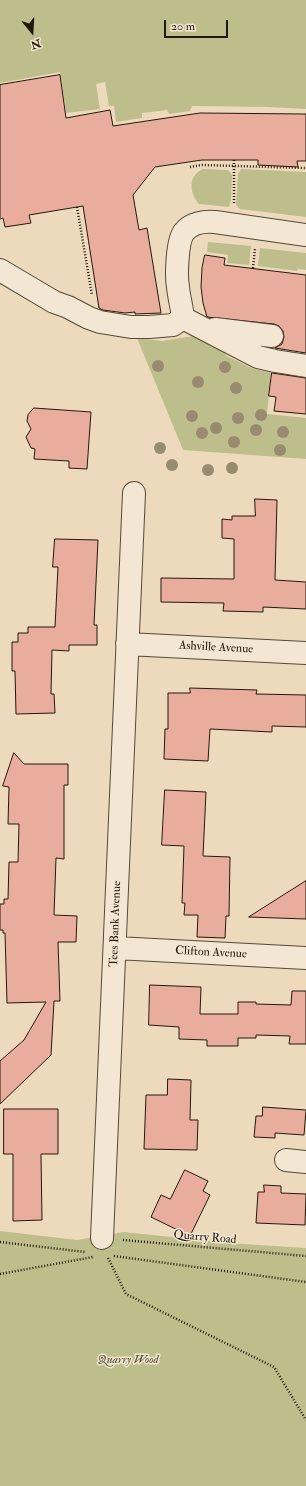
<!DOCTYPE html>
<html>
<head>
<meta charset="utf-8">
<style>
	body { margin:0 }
	#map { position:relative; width:306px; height:1486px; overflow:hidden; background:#eddabc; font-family:"IM FELL Double Pica",serif }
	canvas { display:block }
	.north { position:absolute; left:12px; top:12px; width:40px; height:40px; -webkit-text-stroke:3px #f3e7d3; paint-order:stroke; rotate:162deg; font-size:11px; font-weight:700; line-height:16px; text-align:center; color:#241809 }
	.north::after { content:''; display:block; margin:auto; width:14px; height:18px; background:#241809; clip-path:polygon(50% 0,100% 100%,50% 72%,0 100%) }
	.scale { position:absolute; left:164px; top:20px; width:64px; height:18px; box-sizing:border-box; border:2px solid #241809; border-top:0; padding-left:5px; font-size:12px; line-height:14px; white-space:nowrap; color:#241809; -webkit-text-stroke:3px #f3e7d3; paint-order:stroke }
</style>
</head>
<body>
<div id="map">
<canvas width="306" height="1486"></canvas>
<div class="north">N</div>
<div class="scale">20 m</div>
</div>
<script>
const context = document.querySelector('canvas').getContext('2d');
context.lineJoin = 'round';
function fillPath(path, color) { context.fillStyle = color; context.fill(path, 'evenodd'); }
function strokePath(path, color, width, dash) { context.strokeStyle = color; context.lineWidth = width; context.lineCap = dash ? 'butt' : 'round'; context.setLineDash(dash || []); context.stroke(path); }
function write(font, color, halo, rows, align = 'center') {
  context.font = font + ' "IM FELL Double Pica",serif'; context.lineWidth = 3; context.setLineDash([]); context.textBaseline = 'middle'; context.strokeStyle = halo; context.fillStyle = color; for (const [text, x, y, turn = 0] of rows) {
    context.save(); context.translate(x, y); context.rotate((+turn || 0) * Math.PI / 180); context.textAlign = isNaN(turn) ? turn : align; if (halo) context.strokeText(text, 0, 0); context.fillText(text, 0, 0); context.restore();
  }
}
fillPath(new Path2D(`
	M0 0H306V109L268 107 192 106 190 111 169 114 167 110 142 113V118L116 122 114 106H109L105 82 96 84 100 109 66 113 60 72 0 83Z
	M203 169 228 170 232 175 231 200 229 207 199 204C189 193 188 175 203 169Z
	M241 169 306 172V217L240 209 236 205 238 174Z
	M208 242 251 246 249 265 227 263 228 255 207 252Z
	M260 248 306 253V270L298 269 297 271 258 266Z
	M200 335 218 346 227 356 251 368 271 373 267 414 306 418V459L183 450 137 338 162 341Z
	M0 1231 77 1240 124 1232 228 1243 306 1248V1486H0Z`), '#bebe8d');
const building = new Path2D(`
	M60 75 66 118 110 110 113 126 200 113 306 114V161H297L298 167 258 165V160H202L155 167 133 195 139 230 147 228 161 313 135 314V312L125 313 103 310 99 308 83 206 29 215 31 223 5 227 3 218 0 219V85Z
	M205 255 225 258 224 265 306 275V353L275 348 282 344 284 337 283 331 279 326 274 324 207 317 203 303 201 287 202 268Z
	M272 373 306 378V414L274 411 276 397 269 396Z
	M34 408 91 412 87 469 69 468V461L34 459 35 449 31 448 26 437 31 429 27 421 28 415Z
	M255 499 277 500 275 580 306 582V609L263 607V612L223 611 224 603 161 602V578L234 579V539L222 538V519L232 520V516H255Z
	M55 539 98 540 94 625H97V645H69V651L52 650 51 694H54L55 713 16 714 15 671H12V642H18V633H28V627H55L58 567H53Z
	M190 688 257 690 256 694 306 695V727L272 726V732L210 729 208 761 164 759 165 729H168V693H190Z
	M14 753 24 764H68V785H64V859L56 858 54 915 77 916 76 942H58L60 1001H54L51 1055 0 1104V1061L24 1040 46 1002 7 1003 5 933H3V930H0V904H4V899H8L9 862H18L19 824H8L9 787 3 786Z
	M165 790 206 792 203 856 230 857 229 916H226L225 938 197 937 198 915H184L185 903H182L184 846 162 845Z
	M306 881V919L249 917Z
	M150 985 201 987 200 1014H238V1002H256V1004L291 1005 292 991H306V1044H289L290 1036 256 1035V1038H238V1046H207V1040L179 1039V1027L149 1025Z
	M168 1079 191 1080 190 1120H198L197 1150 144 1149 146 1095H167Z
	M263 1107 306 1110 304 1135 275 1133V1138L254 1137 256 1116H262Z
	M4 1109H58V1154H41L42 1220 13 1221V1154H4Z
	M185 1170 208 1181 203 1191 210 1195 190 1236 151 1217 161 1195 170 1199Z
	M264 1185 281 1186V1193L306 1194 305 1225 256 1223 258 1192H264Z`);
fillPath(building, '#e9ad9d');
strokePath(building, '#241809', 1);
const minor = new Path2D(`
	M306 235 215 222C204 221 191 223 184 232 177 241 176 276 178 287 179 298 182 307 183 318L258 357 275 361 306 366
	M0 270 54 302 68 307 89 318 100 322 131 327H149L173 325 183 318
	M215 329 272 336
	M127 644 306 653
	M116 948 306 958
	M286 1160 306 1162
	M102 1238C115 990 121 741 134 493`);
strokePath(minor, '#564836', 24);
strokePath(new Path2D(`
	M234 160V203
	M190 167 202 165 306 168
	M77 207 92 295
	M253 268 255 249
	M123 1240 306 1256
	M0 1242 85 1252
	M114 1256 306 1282
	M108 1258 126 1294 274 1367 306 1420
	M0 1274 93 1257`), '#241809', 2.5, [1, 2]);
strokePath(minor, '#f3e7d3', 22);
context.fillStyle = '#988b70';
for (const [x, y] of [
	[158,366],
	[225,367],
	[198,382],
	[236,388],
	[261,415],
	[192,416],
	[238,418],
	[216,428],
	[256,430],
	[283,432],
	[202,433],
	[234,442],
	[160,448],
	[280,450],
	[172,465],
	[232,468],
	[208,470]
]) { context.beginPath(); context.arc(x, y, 6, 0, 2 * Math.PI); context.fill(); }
write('12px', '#241809', '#f3e7d3', [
	["Ashville Avenue",216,648,3],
	["Tees Bank Avenue",116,924,-88],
	["Clifton Avenue",211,953,3],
	["Quarry Road",205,1238,5]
]);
write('italic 12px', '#524a31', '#f3e7d3', [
	["Quarry Wood",128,1360]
]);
</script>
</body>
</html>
